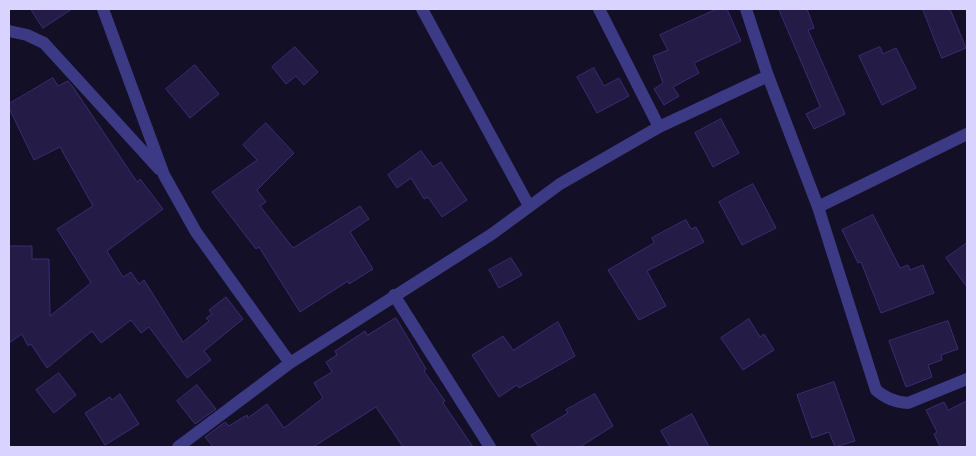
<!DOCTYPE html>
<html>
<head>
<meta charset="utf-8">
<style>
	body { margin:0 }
	#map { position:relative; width:976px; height:456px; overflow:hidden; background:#130f26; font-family:"Alegreya Sans",sans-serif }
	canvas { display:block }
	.frame { position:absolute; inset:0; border:10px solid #d9d4ff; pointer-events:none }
</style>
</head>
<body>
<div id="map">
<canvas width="976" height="456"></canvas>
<div class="frame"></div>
</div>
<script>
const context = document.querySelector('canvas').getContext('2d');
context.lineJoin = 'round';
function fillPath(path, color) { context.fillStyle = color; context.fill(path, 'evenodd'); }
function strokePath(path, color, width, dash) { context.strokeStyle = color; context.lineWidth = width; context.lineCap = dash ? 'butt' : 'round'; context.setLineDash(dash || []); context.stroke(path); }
const building = new Path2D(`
	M31 9H72L43 28Z
	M717 9H727L741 41 694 63 699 73 673 87 679 96 664 105 654 89 663 83 653 56 668 50 660 35Z
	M779 9H807L814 28 808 30 845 114 814 129 806 114 820 107Z
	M923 9H950L966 48 942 58Z
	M295 47 318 72 304 85 296 76 286 84 272 67Z
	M880 47 883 54 896 48 916 88 882 105 859 56Z
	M195 65 219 94 190 118 166 89Z
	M594 68 604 86 619 78 629 96 597 113 577 77Z
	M53 78 58 86 68 81 73 87 137 182 140 179 163 209 107 251 123 277 131 272 139 284 144 280 183 342 209 321 206 318 212 314 209 310 226 297 243 319 204 351 211 360 187 378 149 327 141 333 131 320 101 343 92 331 47 368 31 344 28 346 22 334 9 343V246H32V259H49L50 316 91 283 57 229 93 206 60 147 34 160 9 108V104Z
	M721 119 739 153 713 167 695 133Z
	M266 123 294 153 257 190 266 202 260 206 293 248 360 206 369 219 350 232 373 269 349 284 348 281 300 312 259 247 256 249 212 192 257 160 243 145Z
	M421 151 433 167 441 162 467 200 442 217 428 197 424 199 411 178 397 188 388 175Z
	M753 184 776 228 742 245 719 202Z
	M873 215 900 268 908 265 910 270 923 265 934 293 881 313 861 262 858 263 842 230Z
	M686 220 691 229 696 227 704 242 647 271 666 306 639 320 608 270 654 243 652 238Z
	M967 243V287L946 258Z
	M511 258 522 275 499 288 489 270Z
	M396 318 426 369 424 371 445 401 443 403 473 447H403L376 407 313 447H213L205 437 225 422 229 426 247 415 248 418 267 404 284 428 323 398 314 383 332 372 326 362 337 355 335 351 365 331 367 335Z
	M749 319 760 337 764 334 774 350 743 370 721 338Z
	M948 321 958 349 941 355 942 360 928 365 932 377 906 387 889 341Z
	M558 322 575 356 519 388 517 385 499 397 472 355 503 336 513 350Z
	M59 373 76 395 54 413 36 390Z
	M834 382 855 441 835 447 829 432 812 438 797 395Z
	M197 385 216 409 195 424 177 401Z
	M120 394 139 424 105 445 85 413 110 397 112 400Z
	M595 394 613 426 580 447H539L531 435 568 413 566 410Z
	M967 401V447H940L934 434 937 432 926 410 944 402 948 410Z
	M692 414 709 447H670L661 431Z`);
fillPath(building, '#241b47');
strokePath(building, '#3b2d73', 1);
strokePath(new Path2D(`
	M103 9 164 175 196 232 290 363
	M422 9 529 206
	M599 9 659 127
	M746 9 768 76 818 207 876 390C886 398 894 402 908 403L967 379
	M9 31 27 35 44 43 159 169
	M818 207 967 134
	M394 295 490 447
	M178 447 290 363 492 234 560 184 659 127 768 76`), '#3d3a85', 12);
</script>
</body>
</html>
